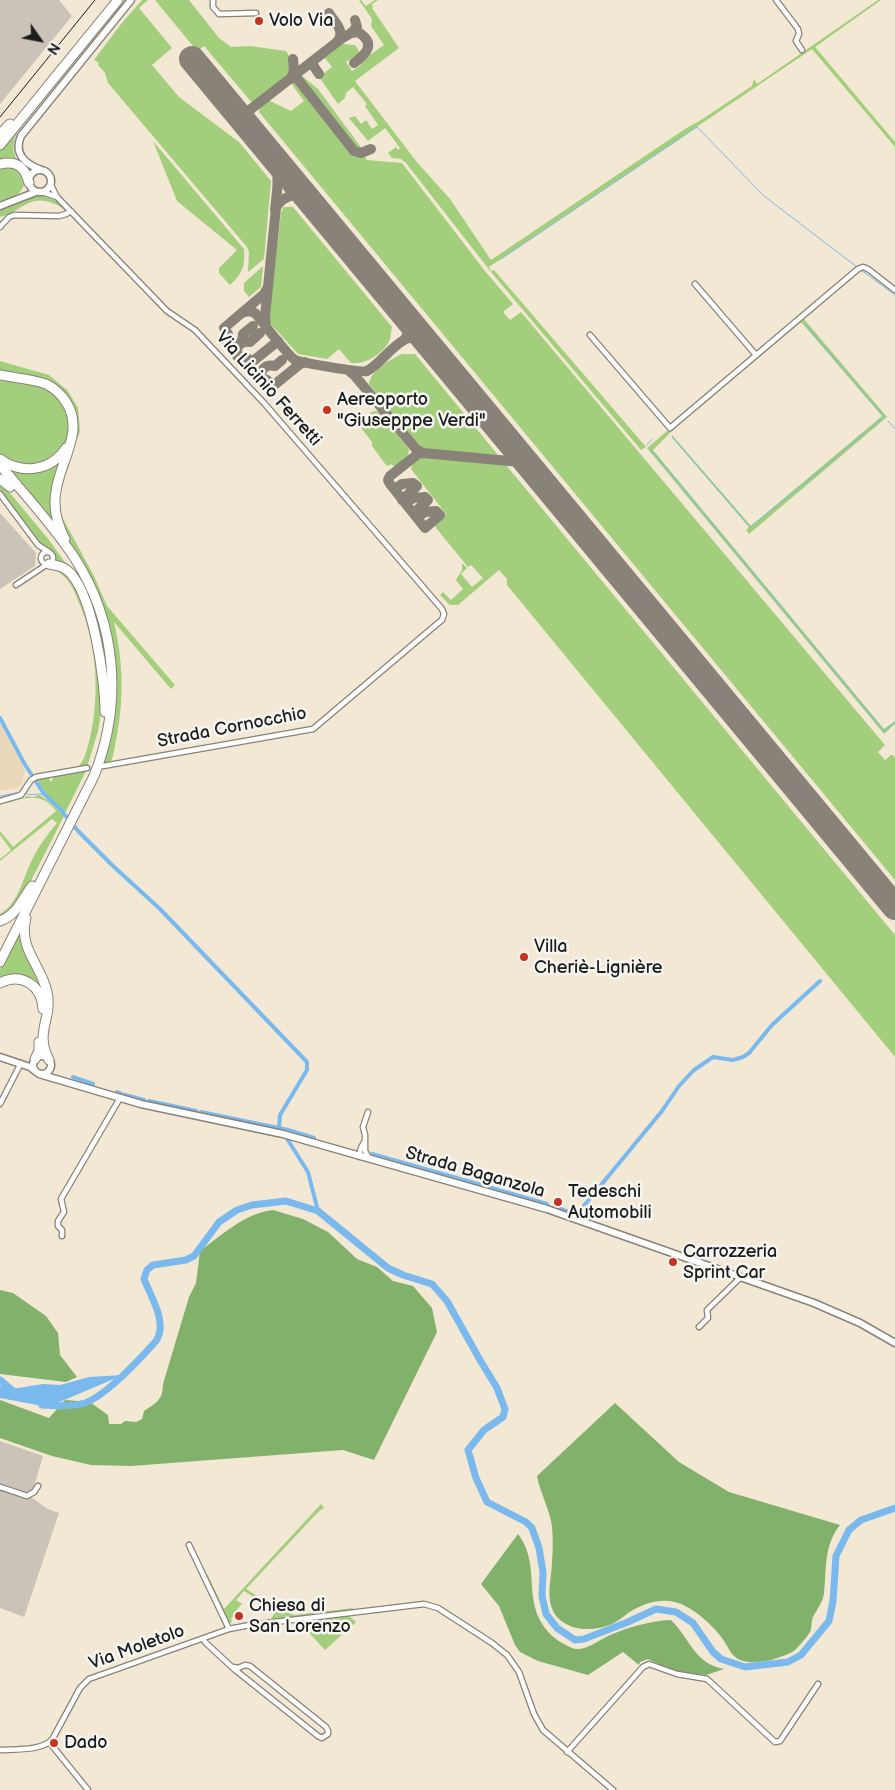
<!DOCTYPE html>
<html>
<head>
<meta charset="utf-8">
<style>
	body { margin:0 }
	#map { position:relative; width:895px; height:1790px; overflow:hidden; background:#f3e8d4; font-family:"Balsamiq Sans",sans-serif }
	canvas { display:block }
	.north { position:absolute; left:15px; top:15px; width:50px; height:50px; -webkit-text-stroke:4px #f6f6f2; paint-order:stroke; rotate:123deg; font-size:14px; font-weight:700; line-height:20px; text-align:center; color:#1c1c1c }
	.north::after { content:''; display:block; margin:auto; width:18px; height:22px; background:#1c1c1c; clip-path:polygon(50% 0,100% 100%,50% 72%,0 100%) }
</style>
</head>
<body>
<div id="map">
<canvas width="895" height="1790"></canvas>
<div class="north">N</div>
</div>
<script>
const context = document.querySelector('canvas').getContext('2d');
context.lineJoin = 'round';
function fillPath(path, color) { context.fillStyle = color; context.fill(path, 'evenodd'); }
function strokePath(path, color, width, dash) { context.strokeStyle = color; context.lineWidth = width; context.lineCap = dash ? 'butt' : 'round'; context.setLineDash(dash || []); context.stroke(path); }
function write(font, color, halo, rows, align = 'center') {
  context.font = font + ' "Balsamiq Sans",sans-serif'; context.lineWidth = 5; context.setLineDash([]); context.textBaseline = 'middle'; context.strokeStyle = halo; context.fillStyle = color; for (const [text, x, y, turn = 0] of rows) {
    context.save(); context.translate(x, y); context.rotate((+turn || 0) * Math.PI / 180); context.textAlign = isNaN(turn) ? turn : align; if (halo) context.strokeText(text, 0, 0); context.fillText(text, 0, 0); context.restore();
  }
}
fillPath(new Path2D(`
	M0 723 25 770 22 784 17 788 0 791Z`), '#ebd8ba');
fillPath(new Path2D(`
	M0 0H59L72 16 0 104Z
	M0 513 36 553 35 566 0 589Z
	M0 1441 43 1456 31 1497 48 1509 59 1513 24 1617 0 1608Z`), '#cbc3b8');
fillPath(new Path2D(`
	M123 0H125L17 132C12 143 12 152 18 162H0V151Z
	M142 0H148L139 8 172 48 152 65 179 97 239 142 271 181 264 259 248 272 249 252 247 247 108 83 105 73 98 65 99 63 94 60 121 24Z
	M155 0H189L219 38 231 47 250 46 286 51C291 57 292 67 291 74L253 104 204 46 197 51Z
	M359 0H361L366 6 375 0H378L372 4 373 7 372 8 399 48 355 81 416 161 450 199 491 260 685 129 701 120 752 86 754 79 757 84 878 0H881L815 47 895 142V147L812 49 489 267 491 271 494 270 646 447 641 450 491 272 406 163 401 159 392 158 388 153 396 147 398 150 400 148 385 128 368 141 349 118 355 116 361 124 366 120 372 129 378 125 365 106 367 104 353 87 346 93 345 98 338 104 319 77 332 67 325 58 342 44 355 45 361 54 356 58 355 56 346 62 352 71 361 65 360 62 384 45 371 26 372 19Z
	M301 75 318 89 363 150H356L353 147 298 77Z
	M294 79 298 81 358 156 363 154 367 160 402 163 485 271 513 304 503 312 510 320 521 312 885 745 878 752 885 760 892 754 895 758V880L259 112 260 106 268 100 291 111 304 101 290 82Z
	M153 141 244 249C245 266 243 273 230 285L219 273V268L237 250 177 201Z
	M0 166 18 167 25 182C21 196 12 198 0 203Z
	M38 194 57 201 67 210 65 211C61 207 58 205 52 203 29 194 21 212 0 217V209C13 206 25 199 38 194Z
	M284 207H293L392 327C391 331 391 335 390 339 385 353 365 365 351 363L339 349 327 359 298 354 270 323 269 314 281 213Z
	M263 266 261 287 249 297 244 291V283Z
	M855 273V276L804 319 887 417 749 534 746 530 749 527 672 437V435L751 526 882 416 802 323H800L675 428 653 450 884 729 895 721V724L884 734 647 448Z
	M402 354H415L498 455 424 449 419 445 369 384C370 371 391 359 402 354Z
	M0 361 49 375 68 391 78 408 80 431 59 493 61 515 94 576 107 606 175 685 171 689 114 622C123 660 124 697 117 735 115 744 114 754 111 762L104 764C122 698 122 633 88 572 78 554 62 537 58 516 54 493 70 444 76 419L57 387 0 372Z
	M0 378 45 387 59 397 70 418 69 438 63 450 52 461 25 467 0 456Z
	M376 411 379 412 409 449 408 456 395 467 391 464 388 466 386 465 372 446V442L358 424 371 412Z
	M63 456 54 521 53 522 9 469 23 471Z
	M423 457 506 465 895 935V1057L507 585V579L499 570 458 605H450L440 595 443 592 451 600 463 589 456 580 462 570V563L467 568 461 574 472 587 483 578 471 565 468 567 436 528 434 523 446 514 411 469 413 462Z
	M0 481 49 540 72 572 55 561 54 552 41 546 0 490Z
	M55 567 70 576 87 614 98 668 101 713 98 731 87 767 76 769C85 761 87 749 90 738 100 694 97 647 80 605 74 590 69 576 53 569Z
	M87 769 65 813 44 791 37 779 49 776 50 781H52L53 776Z
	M39 795 47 800 64 816 18 906 0 920V914C20 902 23 876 34 856 40 844 48 834 57 823L52 819 0 861V859L11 850 0 835V831L13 847 56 811C39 789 23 800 0 805V802L25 798 26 796 33 797Z
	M18 933H20L22 935 45 994 36 984 0 980V969Z
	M321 1504 324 1508 319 1511 246 1589 280 1610 295 1615 353 1608 354 1611 254 1623 271 1619 276 1611 244 1591 236 1600 242 1604 233 1614 234 1615 231 1619 232 1621 228 1625 205 1575 207 1574 224 1609Z
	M347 1614 356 1622 325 1650 297 1620 323 1619 324 1617Z`), '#a3ce7b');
fillPath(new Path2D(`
	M273 1210 303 1219 328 1232 357 1259 377 1267 393 1281 413 1286 432 1308 437 1332 374 1460 343 1450 131 1466 91 1465 52 1456 0 1438V1400L49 1418 65 1400 90 1402 108 1415 109 1424H121L125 1421 136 1422 142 1419 144 1411C156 1403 163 1400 163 1384L189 1297 196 1283 200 1251C222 1235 245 1213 273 1210Z
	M0 1290 13 1293 46 1316 58 1333 60 1355 77 1377 66 1382 0 1374Z
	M615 1403 679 1462 729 1492 840 1525C823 1547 827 1568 824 1593 823 1602 817 1609 813 1617 811 1622 812 1628 810 1632 807 1637 800 1645 795 1650 789 1655 779 1657 771 1660 760 1662 748 1664 738 1659 731 1655 728 1647 724 1641 715 1627 694 1608 678 1603 661 1597 642 1604 628 1613 623 1617 618 1621 612 1624 595 1631 573 1632 559 1619 543 1603 552 1580 552 1561 553 1550 553 1538 552 1527 551 1513 540 1492 537 1476Z
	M518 1534C544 1568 517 1607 556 1639 560 1642 570 1648 576 1649 587 1650 599 1640 608 1636 629 1627 649 1621 671 1620 691 1640 694 1663 724 1669L706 1675 675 1672 648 1659 640 1662 639 1665 623 1652 588 1675 538 1661 520 1652 515 1645 499 1606 481 1584Z`), '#82b16b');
fillPath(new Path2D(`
	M123 1375 48 1407 0 1398V1386L18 1388 43 1384 60 1385 89 1377Z`), '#7ab9ed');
strokePath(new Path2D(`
	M501 259 697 127 764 196 857 267
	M861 270 895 295
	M805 324 884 417 871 428
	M888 421 895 429
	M670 424 752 355
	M672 437 748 525
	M647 445 652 439
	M651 450 884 731 895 722
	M842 452 868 430
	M803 485 840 454
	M750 527 800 487
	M27 794C34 796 40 792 46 796
	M0 796 21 792`), '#7ab9ed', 1);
strokePath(new Path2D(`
	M0 718 24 763 44 794 60 809 79 832 112 865 160 909 307 1062V1070L280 1115 279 1126 308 1172 318 1211
	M73 1077 93 1084
	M117 1092 122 1094
	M125 1095 144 1100
	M149 1101 196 1111
	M201 1112 288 1130 314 1138
	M372 1154 499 1190
	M502 1191 547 1204
	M555 1207 574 1214 578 1213 662 1111 679 1086 694 1070 713 1057 733 1060 743 1057 749 1053 772 1025 820 981`), '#7ab9ed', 4);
strokePath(new Path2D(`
	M0 1380 14 1392
	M42 1405C56 1406 72 1407 85 1403 107 1395 140 1359 156 1341 168 1323 151 1297 144 1279L147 1270 153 1265 186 1260 194 1256 219 1222 237 1210 252 1205 286 1201 318 1211 388 1268 403 1275 432 1284 447 1301 480 1360 497 1388 505 1409 503 1417 484 1430 468 1450 476 1478 487 1502 526 1522 532 1528 539 1548 543 1572 542 1596 546 1614 557 1628 575 1640 584 1639 628 1622 656 1609 676 1612 693 1623 713 1652 721 1659 745 1667 788 1662 801 1655 829 1621 833 1601 836 1556 849 1530 861 1520 895 1508`), '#7ab9ed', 7);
strokePath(new Path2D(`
	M329 13C335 23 346 31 337 42
	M351 33 357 27 355 20
	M308 65H313L319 74
	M291 78 294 71 293 59
	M290 79 296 77 354 151 361 153 371 149
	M248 126 246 118 251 109 341 39 351 33 358 32C377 44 366 54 354 63
	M265 146C282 173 278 180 275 210
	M242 313 248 311 255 313C263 322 287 355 295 360 302 363 362 373 367 371 385 362 405 323 427 342
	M253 326 243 334C243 344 236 348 227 344L228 334 224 328 264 294 268 287
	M266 327 265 316 276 208C284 194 299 191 311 202
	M260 333 250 342C241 340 235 347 237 356L246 357 252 362 278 341
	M405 339 410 330 407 317
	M282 360 275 366C265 364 259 370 262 380H267L273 386 300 364 305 362
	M348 370 355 376 416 449 423 453
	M399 486 402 484 413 483 417 486 402 500
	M410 500 414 498 425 497 428 500 414 513
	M422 514 425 512 436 511 440 515 425 528 390 484 388 480 390 476 418 454 423 453 520 462 526 464 532 469`), '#888278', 10);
strokePath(new Path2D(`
	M192 59 895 907`), '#888278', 26);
const street = new Path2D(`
	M213 0V7L219 14 256 13
	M776 0 798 29 799 34 796 41 802 50
	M42 192 57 197 51 185
	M57 197 167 311 195 330 264 403 442 609 444 614 442 620 437 624 313 729 103 766
	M0 227 9 217 14 215 59 216 66 214 71 211
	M695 284 756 355
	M590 335 670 428 858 269 863 267 868 269 895 290
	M0 494 38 545 49 552
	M41 558a6 6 0 1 1 12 0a6 6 0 1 1-12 0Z
	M16 585 46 565
	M0 801 21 795 31 780 36 777 87 768
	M0 1104 21 1063
	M368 1112 363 1127 365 1135V1151L369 1158
	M360 1157V1150L364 1142
	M62 1236V1230L58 1226V1221L64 1212 61 1199 120 1098
	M699 1327 708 1318 707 1310 741 1277
	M0 1487 27 1496 34 1492 38 1486
	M189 1545 229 1629
	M203 1639 206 1643 234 1669 318 1736 322 1738 328 1734V1731L326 1727 250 1666 245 1665 238 1668 233 1667
	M50 1743 88 1790
	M0 1750C15 1749 45 1751 53 1738L80 1688 89 1679 229 1629 250 1625 424 1604 438 1608 492 1643 507 1655 519 1672 534 1714 543 1730 613 1790
	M567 1752 643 1667 649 1664 677 1674 707 1679 775 1742 780 1741 818 1684`);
const secondary = new Path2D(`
	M29 181a11 11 0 1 1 22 0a11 11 0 1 1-22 0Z
	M42 170C26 165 13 154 21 136L131 0
	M0 206 36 192
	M33 1065a9 9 0 1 1 18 0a9 9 0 1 1-18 0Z
	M0 1057 30 1067 35 1071
	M39 1074 141 1104 283 1134 547 1209 814 1303 860 1323 895 1343`);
const highway = new Path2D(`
	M0 134 10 124
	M0 145 118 0
	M0 164C17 160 25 167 29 183
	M0 375C15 378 32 379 46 384 54 388 61 394 66 402 85 431 60 461 56 491 53 507 57 524 65 539
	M0 459C22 475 51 471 66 448
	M0 465C25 495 53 525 74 557 117 623 123 704 94 776L0 962
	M0 479 10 487
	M49 564C56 565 62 566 67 570 93 591 105 680 105 712
	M26 918C18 949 41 964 47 992 53 1019 34 1031 49 1060
	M0 921C17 915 22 899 32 886
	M0 983C21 972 42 985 43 1009
	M35 1059 39 1051V1042`);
strokePath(street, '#888278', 7);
strokePath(secondary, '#888278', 9);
strokePath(highway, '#888278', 11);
strokePath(street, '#fff', 4.5);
strokePath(secondary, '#fff', 6);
strokePath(highway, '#fff', 9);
strokePath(new Path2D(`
	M0 117 95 0`), '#1c1c1c', 1);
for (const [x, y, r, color] of [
	[259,21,5,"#c8321e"],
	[327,410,5,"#c8321e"],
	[524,957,5,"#c8321e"],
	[558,1202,5,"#c8321e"],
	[673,1262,5,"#c8321e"],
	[239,1616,5,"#c8321e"],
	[54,1743,5,"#c8321e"]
]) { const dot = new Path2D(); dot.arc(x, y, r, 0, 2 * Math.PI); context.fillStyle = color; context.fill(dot); strokePath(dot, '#f6f6f2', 2); }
write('18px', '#1c1c1c', '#f6f6f2', [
	["Volo Via",269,21],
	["Aereoporto",337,400],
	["\"Giusepppe Verdi\"",337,421],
	["Villa",534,947],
	["Cheriè-Lignière",534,968],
	["Tedeschi",568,1192],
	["Automobili",568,1213],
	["Carrozzeria",683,1252],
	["Sprint Car",683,1273],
	["Chiesa di",249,1606],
	["San Lorenzo",249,1627],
	["Dado",64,1743]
], 'left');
write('18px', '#1c1c1c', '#f6f6f2', [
	["Via Licinio Ferretti",268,389,48],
	["Strada Cornocchio",232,728,-11],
	["Strada Baganzola",475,1173,16],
	["Via Moletolo",137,1648,-20]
]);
</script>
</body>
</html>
